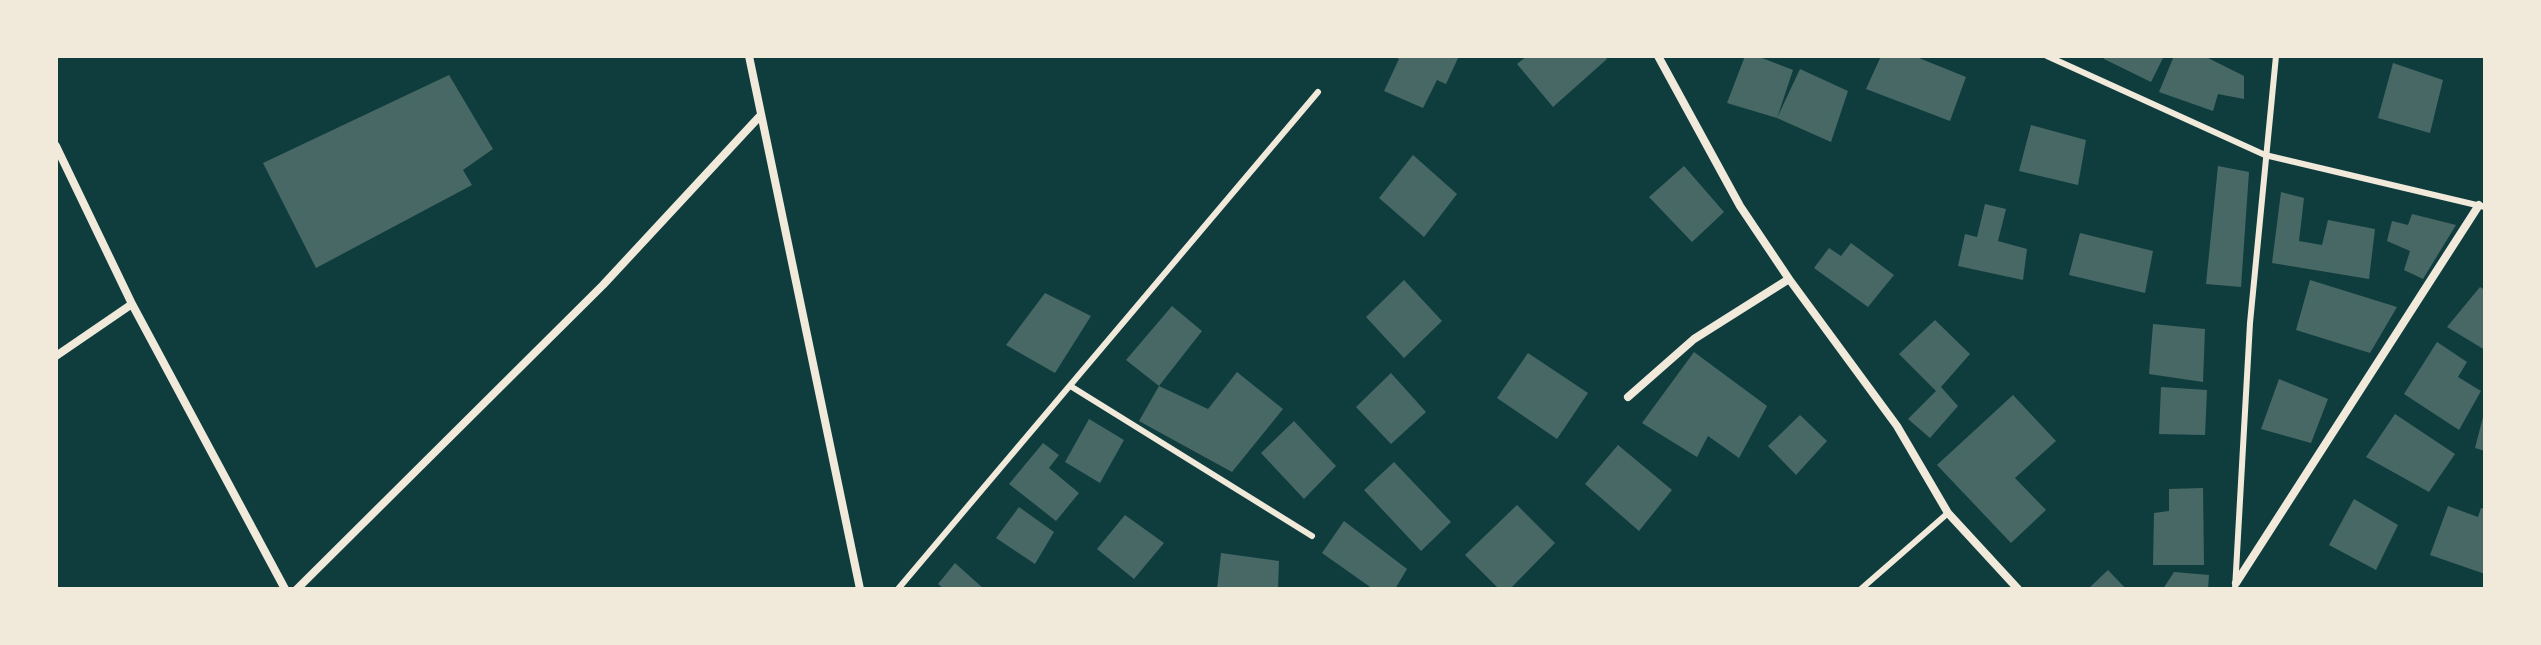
<!DOCTYPE html>
<html>
<head>
<meta charset="utf-8">
<style>
	body { margin:0 }
	#map { position:relative; width:2541px; height:645px; overflow:hidden; background:#0f3d3e; font-family:Montserrat,sans-serif }
	canvas { display:block }
	.frame { position:absolute; inset:0; border:58px solid #f1e9da; pointer-events:none }
</style>
</head>
<body>
<div id="map">
<canvas width="2541" height="645"></canvas>
<div class="frame"></div>
</div>
<script>
const context = document.querySelector('canvas').getContext('2d');
context.lineJoin = 'round';
function fillPath(path, color) { context.fillStyle = color; context.fill(path, 'evenodd'); }
function strokePath(path, color, width, dash) { context.strokeStyle = color; context.lineWidth = width; context.lineCap = dash ? 'butt' : 'round'; context.setLineDash(dash || []); context.stroke(path); }
fillPath(new Path2D(`
	M1393 56H1459L1446 84 1437 80 1423 108 1384 91 1399 59Z
	M1527 56H1605L1607 59 1553 107 1517 64Z
	M1745 56H1757L1793 70 1777 118 1800 69 1848 91 1831 142 1777 118 1727 103Z
	M1881 56H1914L1966 77 1950 121 1866 89Z
	M2105 56H2164L2151 82 2104 59Z
	M2174 56H2204L2244 76V99L2218 94 2213 111 2159 92Z
	M2393 63 2443 80 2430 133 2378 118Z
	M449 75 493 149 463 170 472 185 316 268 263 163Z
	M2031 125 2086 140 2078 185 2019 171Z
	M1413 155 1457 194 1424 237 1379 198Z
	M1684 166 1724 212 1692 242 1649 197Z
	M2218 166 2249 172 2241 287 2206 284Z
	M2281 192 2304 198 2299 241 2322 245 2328 220 2375 229 2369 279 2272 263Z
	M1985 204 2006 209 1998 241 2027 249 2023 280 1958 266 1965 234 1977 237Z
	M2412 214 2456 225 2423 279 2404 270 2410 251 2387 241 2392 221 2408 225Z
	M2080 233 2153 251 2145 293 2069 275Z
	M1851 243 1894 275 1868 307 1814 268 1829 248 1841 256Z
	M1404 280 1442 321 1404 358 1366 317Z
	M2310 280 2397 307 2370 353 2296 330Z
	M2480 287 2485 290V350L2447 327Z
	M1045 293 1091 316 1055 373 1006 345Z
	M1172 306 1202 331 1159 386 1126 360Z
	M1935 320 1970 354 1941 387 1958 406 1930 438 1908 419 1936 391 1899 354Z
	M2153 324 2205 329 2203 382 2149 374Z
	M2437 342 2467 362 2458 377 2481 391 2459 430 2404 394Z
	M1694 352 1767 406 1739 458 1708 436 1697 457 1642 423Z
	M1528 353 1588 393 1557 439 1497 398Z
	M1237 372 1283 409 1232 472 1139 421 1159 386 1208 409Z
	M1391 373 1426 412 1391 444 1356 407Z
	M2279 379 2328 399 2311 443 2261 429Z
	M2161 387 2207 390 2205 435 2159 434Z
	M2013 395 2056 441 2015 478 2046 510 2011 543 1937 465Z
	M2484 413H2485V451L2475 448Z
	M2395 414 2455 454 2429 492 2366 457Z
	M1800 415 1827 441 1796 475 1768 446Z
	M1089 419 1124 440 1100 483 1065 462Z
	M1294 421 1336 466 1304 499 1261 453Z
	M1043 443 1059 455 1049 468 1079 493 1056 521 1009 484Z
	M1618 445 1672 490 1639 531 1585 484Z
	M1394 462 1451 522 1421 551 1364 490Z
	M2203 488 2204 565H2153L2154 513 2169 511V489Z
	M2354 499 2398 525 2376 570 2329 545Z
	M1517 505 1555 543 1510 589H1499L1465 555Z
	M2448 506 2478 517 2481 508 2485 509V574L2430 555Z
	M1019 507 1054 532 1035 564 996 538Z
	M1125 515 1164 543 1134 579 1097 549Z
	M1344 521 1407 569 1395 589H1373L1322 553Z
	M1221 553 1279 561 1278 589H1217Z
	M955 563 984 589H944L938 584Z
	M2108 570 2126 589H2088Z
	M2174 572 2209 575 2208 589H2163Z`), '#486865');
strokePath(new Path2D(`
	M2047 56 2265 155 2485 207
	M1072 387 1312 536
	M898 589 1318 92
	M1861 589 1948 513
	M2235 589 2250 323 2276 56`), '#f1e9da', 6);
strokePath(new Path2D(`
	M749 56 860 589
	M1658 56 1740 206 1789 279 1897 426 1948 513 2018 589
	M56 146 132 304 285 589
	M56 356 132 304
	M1628 397 1694 339 1789 279
	M2236 583 2479 205
	M297 589 603 285 759 117`), '#f1e9da', 8);
</script>
</body>
</html>
